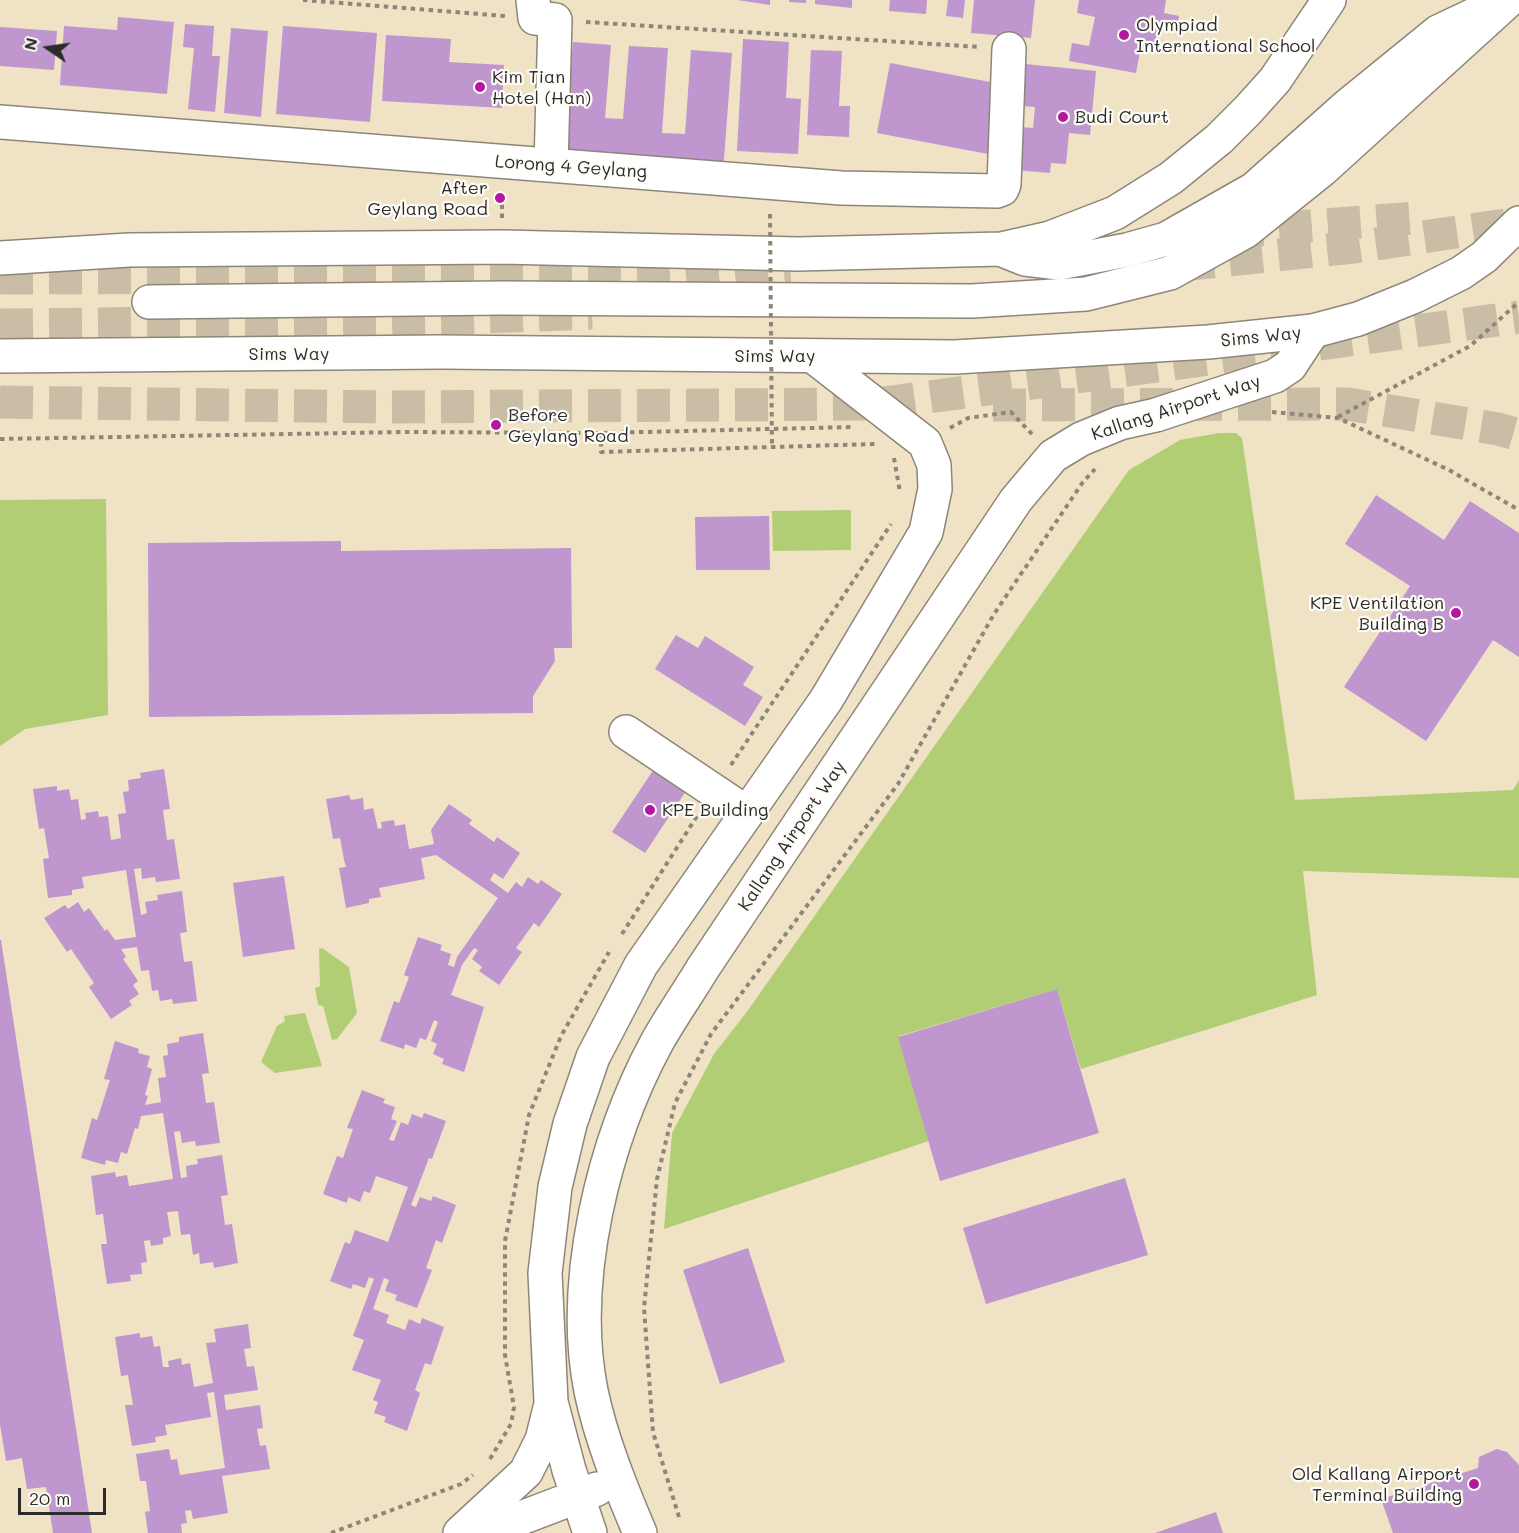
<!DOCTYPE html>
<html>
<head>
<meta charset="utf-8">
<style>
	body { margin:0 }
	#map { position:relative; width:1519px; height:1533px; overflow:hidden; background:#f0e2c5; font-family:Mali,sans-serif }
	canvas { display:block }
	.north { position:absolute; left:18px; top:18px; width:60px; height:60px; -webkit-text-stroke:4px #fdfcf7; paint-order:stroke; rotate:283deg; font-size:16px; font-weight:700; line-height:24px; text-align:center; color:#2b2b2b }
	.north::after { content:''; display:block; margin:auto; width:21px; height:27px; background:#2b2b2b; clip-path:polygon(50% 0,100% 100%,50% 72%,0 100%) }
	.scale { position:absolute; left:18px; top:1488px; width:88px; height:27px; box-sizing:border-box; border:3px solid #2b2b2b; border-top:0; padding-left:8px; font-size:18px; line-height:21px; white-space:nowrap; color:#2b2b2b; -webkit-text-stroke:4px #fdfcf7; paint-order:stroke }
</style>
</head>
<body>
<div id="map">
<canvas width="1519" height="1533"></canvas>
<div class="north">N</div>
<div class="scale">20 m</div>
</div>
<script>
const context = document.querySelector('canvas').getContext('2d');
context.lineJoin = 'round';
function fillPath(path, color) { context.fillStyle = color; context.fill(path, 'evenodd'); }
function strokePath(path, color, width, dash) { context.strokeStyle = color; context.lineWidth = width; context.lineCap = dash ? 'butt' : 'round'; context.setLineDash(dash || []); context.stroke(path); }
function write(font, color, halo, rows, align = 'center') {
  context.font = font + ' Mali,sans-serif'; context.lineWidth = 4.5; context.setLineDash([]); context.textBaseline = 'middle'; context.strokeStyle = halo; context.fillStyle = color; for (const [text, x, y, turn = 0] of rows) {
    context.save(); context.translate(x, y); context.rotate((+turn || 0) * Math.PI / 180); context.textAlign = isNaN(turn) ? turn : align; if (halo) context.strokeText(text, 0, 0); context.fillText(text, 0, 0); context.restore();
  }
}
fillPath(new Path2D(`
	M1219 433H1236L1242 438 1295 800 1513 790 1519 780V878L1303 871 1317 995 1081 1069 1057 989 899 1036 929 1141 664 1229 672 1133 714 1054 746 1013 1129 470 1180 440Z
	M106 499 108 715 25 729 0 746V500Z
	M851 510V550L773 551 772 511Z
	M322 948 349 967 357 1013 337 1039 332 1040 323 1006 318 1005 315 988 320 986 319 949Z
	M305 1013 322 1066 275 1073 261 1062 277 1026 285 1021 284 1016Z`), '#b2ce75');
fillPath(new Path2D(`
	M737 0H770V5Z
	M789 0H806V3L789 2Z
	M815 0H852V8L815 4Z
	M890 0H927L926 14 889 11Z
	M948 0H965L963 18 946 16Z
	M974 0H1035L1031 38 971 33Z
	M1079 0H1166L1164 13 1179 16 1177 27 1159 24 1153 54 1140 52 1136 73 1069 61 1072 43 1089 46 1095 17 1077 13Z
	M118 17 174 22 167 94 60 85 64 26 117 30Z
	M185 24 214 26 212 56H220L215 112 188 109 194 48 183 47Z
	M283 26 377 33 370 122 276 114Z
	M0 27 57 31 54 70 0 66Z
	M231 28 268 31 261 117 224 113Z
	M386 35 451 39 449 62 504 65 502 108 382 101Z
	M743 39 789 42 786 98 801 99 798 154 737 151Z
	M573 42 611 45 605 118 623 119 629 46 668 48 662 133 685 134 691 50 732 53 723 172 564 161Z
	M811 50 842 51 839 106H850L849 137 807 135Z
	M890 63 990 82 988 154 877 133Z
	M1025 64 1096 71 1090 135 1069 133 1066 164 1051 163 1050 173 1015 170 1019 127 1033 128 1035 107 1021 106Z
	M1376 495 1444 540 1470 501 1519 533V657L1493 640 1426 741 1344 687 1410 586 1345 544Z
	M769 516 770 570H696L695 517Z
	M341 541V551L571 548 572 648H554L555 661 533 696V713L149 717 148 543Z
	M676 635 698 648 705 636 754 667 743 685 763 697 745 726 655 669Z
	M656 766 688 788 645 853 612 832Z
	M164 769 170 809 163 810 167 840 174 839 180 879 156 882 155 877 142 879 141 868 134 869 141 915 147 913 145 902 158 900 157 895 182 891 187 932 180 933 184 962 192 961 197 1001 173 1004 172 999 160 1001 158 990 152 991 149 970 141 971 137 947 121 949 126 957 123 959 138 981 133 985 139 994 129 1001 132 1005 111 1019 89 987 94 983 71 949 67 952 44 918 65 905 68 909 78 902 84 912 89 908 105 931 107 929 115 940 136 937 126 870 82 877 84 888 72 890V895L48 898 43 859 49 858 44 828 39 829 33 789 57 786V791L69 789 71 800 78 799 81 820 86 819 85 813 98 811 99 817 108 816 111 840 121 838 118 814 126 813 123 792 129 791 128 780 141 778 140 773Z
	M349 795 351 800 363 798 364 810 373 808 378 829 382 828 381 822 394 820 395 826 405 824 409 849 434 844 431 830 449 804 472 820 469 824 494 842 497 837 520 853 503 879 494 873 490 880 508 893 516 882 522 887 528 877 538 884 541 880 562 894 539 927 534 923 516 948 522 952 499 985 479 971 482 967 472 959 478 950 474 948 462 965 451 995 484 1007 464 1072 442 1064 444 1059 433 1054 437 1044 431 1041 438 1022 434 1020 426 1040 420 1038 416 1048 405 1044 404 1049 380 1041 394 1001 399 1003 409 977 404 975 418 937 442 945 440 950 451 954 448 965 454 967 457 957 498 898 436 855 421 858 425 879 379 888 381 897 369 899V903L346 908 339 868 346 867 344 860 340 838 333 839 326 799Z
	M284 876 295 949 243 957 233 883Z
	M0 940H1L92 1533H53L46 1487 27 1489 22 1458 6 1461 0 1424Z
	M1057 989 1099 1133 940 1181 898 1037Z
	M203 1033 209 1073 202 1074 206 1103 214 1102 220 1143 196 1146 195 1141 182 1143 180 1131 174 1132 181 1178 187 1177 186 1166 198 1164 197 1159 222 1155 228 1195 221 1196 225 1225 232 1224 238 1263 214 1268 213 1262 200 1264 199 1253 193 1255 190 1234 181 1235 178 1211 167 1212 171 1236 163 1238V1244L151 1246 150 1240 144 1241 147 1262 141 1263 142 1274 130 1275 131 1281 107 1284 101 1244H107L103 1214 96 1215 91 1176 115 1172 116 1177 127 1175 129 1186 173 1179 163 1113 141 1116 138 1129 135 1128 127 1154 121 1152 118 1163 106 1160 105 1165 81 1158 92 1118 97 1120 110 1080 104 1079 115 1041 139 1049 138 1053 150 1056 147 1067 152 1069 145 1095 148 1096 145 1105 161 1102 158 1078 166 1077 163 1056 168 1055 167 1044 179 1042V1037Z
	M362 1090 385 1099 383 1103 395 1107 391 1119 397 1121 389 1140 394 1141 401 1122 408 1125 412 1114 422 1118 424 1113 446 1121 432 1159 429 1158 411 1205 416 1207 420 1197 431 1201 433 1196 456 1205 442 1243 436 1240 426 1268 432 1270 417 1308 395 1300 397 1295 385 1291 389 1280 384 1278 373 1309 389 1315 386 1323 405 1330 409 1319 420 1324 422 1318 444 1327 431 1365 425 1363 415 1390 420 1393 407 1431 384 1422 386 1417 374 1413 378 1402 373 1400 381 1380 352 1370 364 1340 353 1336 374 1279 369 1277 365 1288 353 1284 351 1289 330 1281 345 1242 350 1244 355 1230 388 1242 408 1187 376 1176 370 1193 364 1191 360 1202 348 1197 347 1203 323 1194 337 1156 343 1158 353 1129 347 1128Z
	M1125 1178 1148 1255 986 1304 963 1228Z
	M748 1248 785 1362 720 1384 683 1270Z
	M248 1324 251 1348 244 1349 247 1367 254 1366 258 1390 224 1395 226 1410 260 1405 263 1428 257 1429 260 1446 266 1445 270 1469 222 1476 228 1513 193 1519 191 1510 185 1511 187 1523 181 1524 182 1533H148L145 1512 150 1511 146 1481H140L136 1454 169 1449 171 1460 177 1459 180 1475 225 1468 214 1392 207 1393 211 1417 165 1425 167 1435 155 1437 156 1442 132 1446 125 1405H133L128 1375 121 1376 115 1337 140 1333V1338L152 1336 154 1347 160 1346 163 1367H169L168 1361 181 1358 182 1365 190 1363 194 1387 213 1383 206 1343 216 1342 214 1329Z
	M1497 1449 1507 1452 1519 1465V1533H1393L1381 1499 1478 1468 1479 1457Z
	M1216 1512 1223 1533H1155Z`), '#bf96ce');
strokePath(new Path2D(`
	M1230 232 1415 218
	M1181 265 1354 247 1519 223
	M0 278 658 276 790 266
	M0 325 378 321 592 313
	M0 402 388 407 877 404 1519 317
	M993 405 1348 404 1498 429 1519 435`), '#c9bda6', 33, [33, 16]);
const minor = new Path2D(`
	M533 0 535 18 555 20 551 165
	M0 122 841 188 997 191 1002 189 1004 184 1009 49
	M626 732 747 813
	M460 1533 526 1472 542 1440 551 1404
	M482 1533 597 1489
	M590 1533 569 1470 551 1402 545 1273 555 1187 570 1124 593 1057 641 965 826 700 926 532 935 489 934 465 925 443 814 357
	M640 1533C621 1488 601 1439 591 1391 569 1280 604 1140 657 1042 671 1017 688 993 703 968L1016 500 1053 456 1081 439 1120 423 1156 415 1275 376 1290 366 1313 331`);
const major = new Path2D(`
	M1005 251 1025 259 1059 263 1127 250 1166 239 1254 189 1347 106 1438 32 1501 2
	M0 258 129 250 502 247 798 254 1001 249 1050 238 1115 213 1171 178 1219 139 1248 110 1275 80 1329 0
	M0 356 441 352 955 357 1208 342 1313 331 1358 319 1415 296 1461 273 1484 257 1519 223`);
const highway = new Path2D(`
	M149 302 502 298 972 301 1086 294 1170 273 1246 231 1322 170 1509 0`);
strokePath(minor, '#8e8678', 36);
strokePath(major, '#8e8678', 36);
strokePath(highway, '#8e8678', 36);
strokePath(new Path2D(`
	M303 0 505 16
	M586 22 980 47
	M502 218V192
	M1272 412 1338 418 1449 470 1519 510
	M1338 417 1470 346 1519 302
	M950 428 968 418 1011 412 1032 434
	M601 433V452L876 444
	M0 439 405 432 601 433 854 427
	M894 458 900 492
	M731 765 891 524
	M622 934 697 816
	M490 1459 511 1424 514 1407 505 1355V1241L529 1115 561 1036 609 952
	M679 1517 653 1432 644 1308 657 1179 675 1103 711 1034 898 784 994 614 1083 482 1095 469
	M331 1533 461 1484 473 1475`), '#8e8678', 4, [4.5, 4.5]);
strokePath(minor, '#fff', 33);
strokePath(major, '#fff', 33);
strokePath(highway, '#fff', 33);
strokePath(new Path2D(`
	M770 214 772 447`), '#8e8678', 4, [4.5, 4.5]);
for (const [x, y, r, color] of [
	[1124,35,6,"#b5179e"],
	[480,87,6,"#b5179e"],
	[1063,117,6,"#b5179e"],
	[500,198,6,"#b5179e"],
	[496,425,6,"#b5179e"],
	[1456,613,6,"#b5179e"],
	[650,810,6,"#b5179e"],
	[1474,1484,6,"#b5179e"]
]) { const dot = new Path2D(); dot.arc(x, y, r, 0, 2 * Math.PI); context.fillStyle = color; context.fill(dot); strokePath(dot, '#fdfcf7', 2); }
write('18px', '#2b2b2b', '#fdfcf7', [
	["Olympiad",1136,25],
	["International School",1136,46],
	["Kim Tian",492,77],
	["Hotel (Han)",492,98],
	["Budi Court",1075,117],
	["After",488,188,"right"],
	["Geylang Road",488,209,"right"],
	["Before",508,415],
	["Geylang Road",508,436],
	["KPE Ventilation",1444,603,"right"],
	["Building B",1444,624,"right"],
	["KPE Building",662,810],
	["Old Kallang Airport",1462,1474,"right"],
	["Terminal Building",1462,1495,"right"]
], 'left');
write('18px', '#2b2b2b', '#fdfcf7', [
	["Lorong 4 Geylang",571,167,4],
	["Sims Way",1261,337,-6],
	["Sims Way",289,354],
	["Sims Way",775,356],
	["Kallang Airport Way",1176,408,-18],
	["Kallang Airport Way",792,836,-56]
]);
</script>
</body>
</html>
